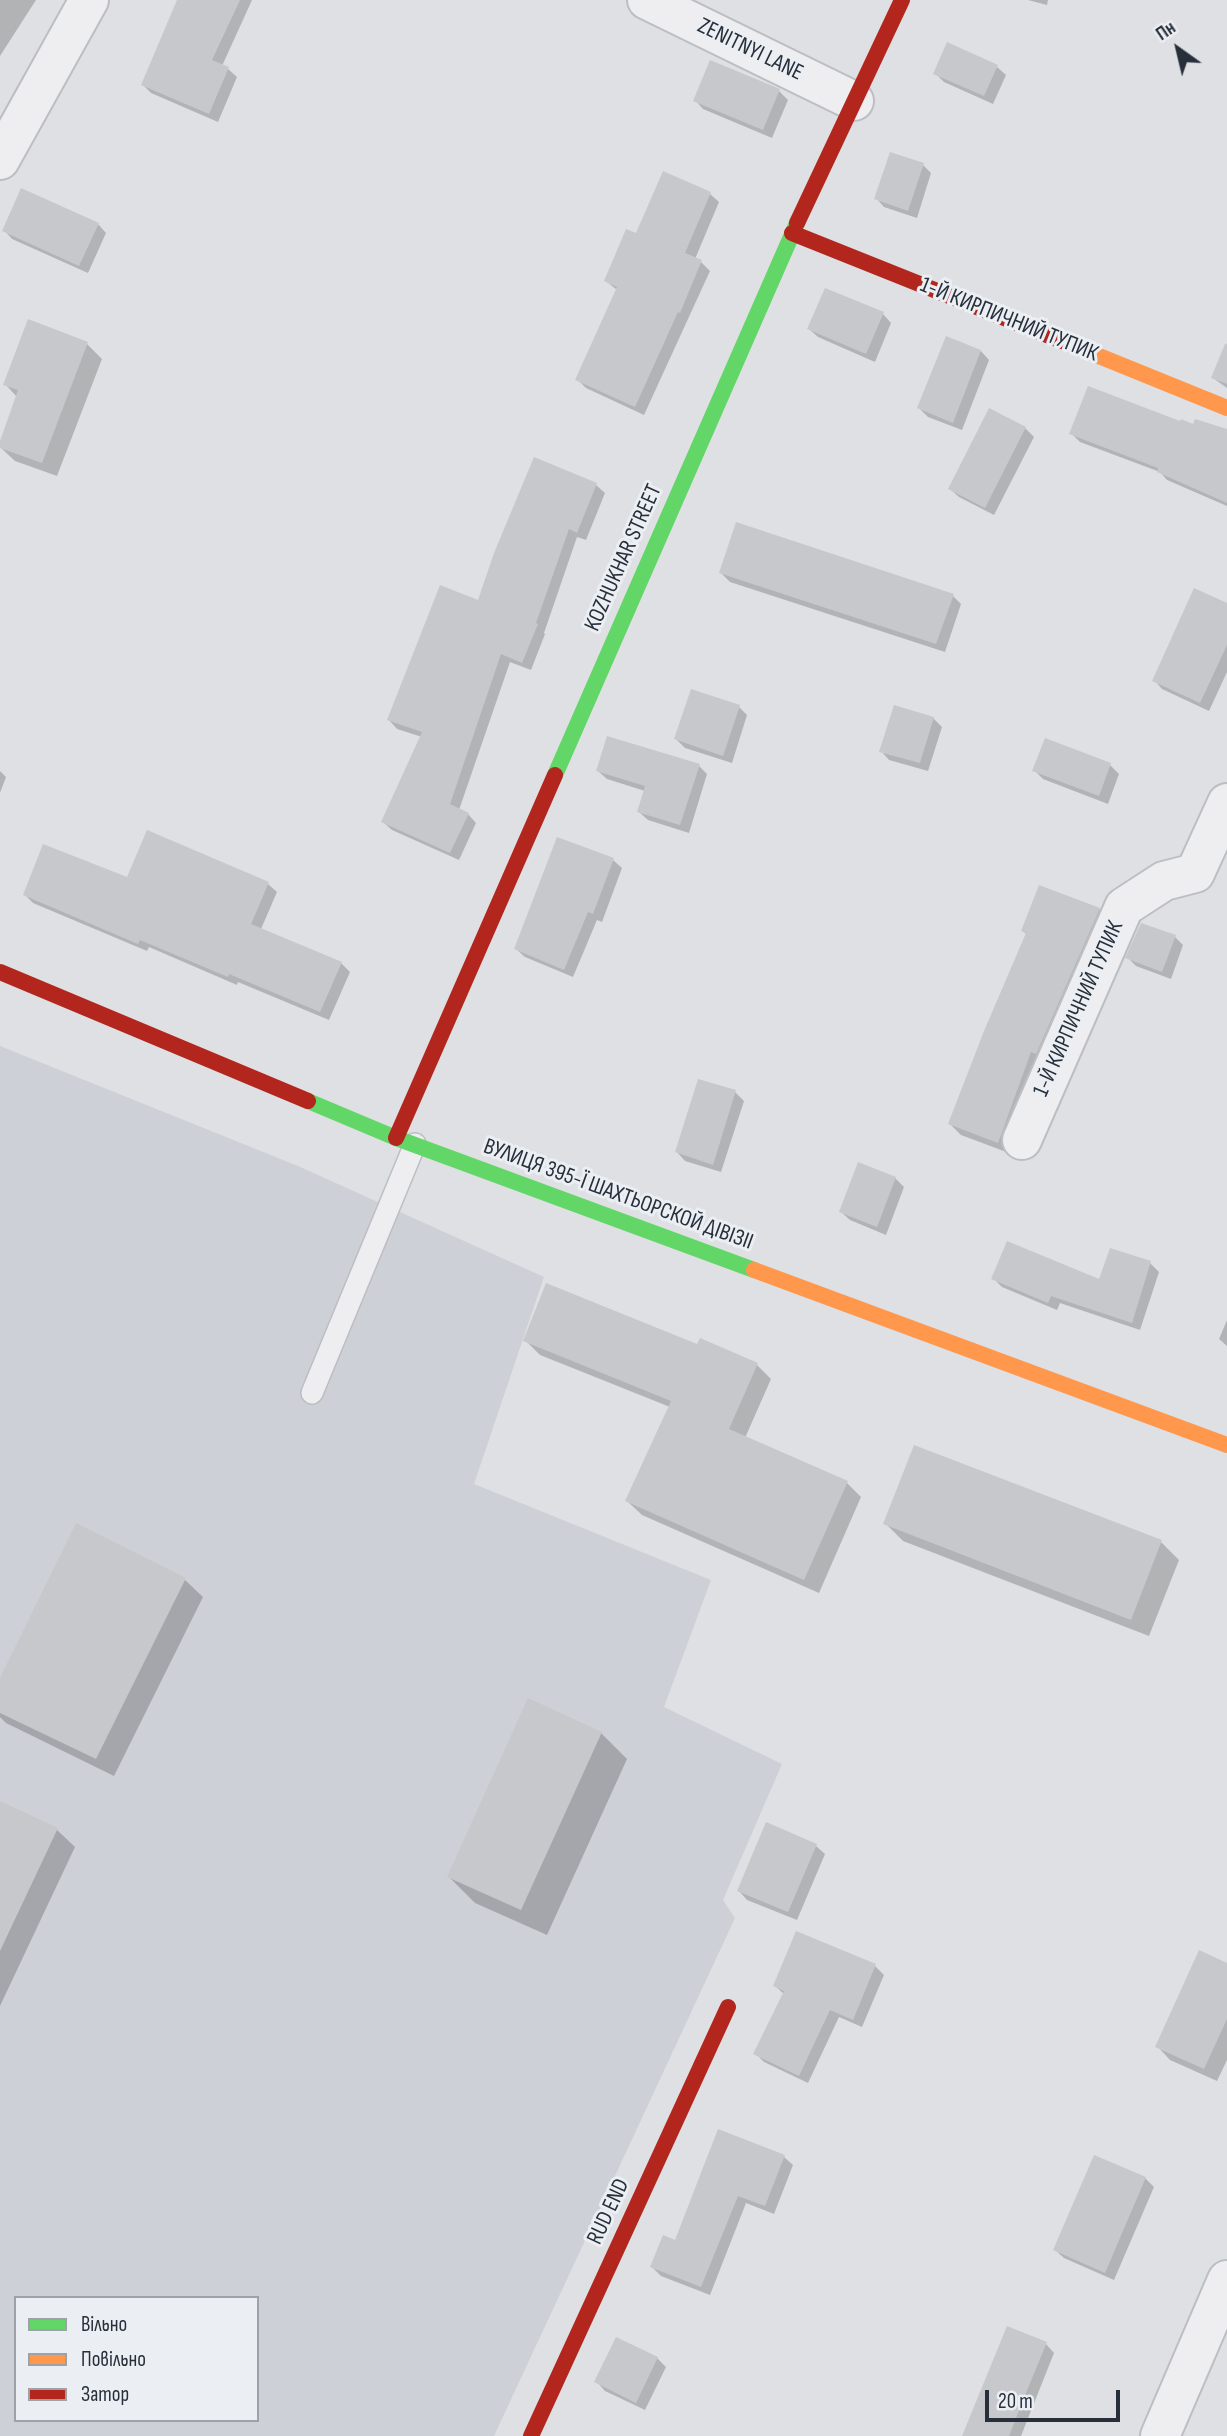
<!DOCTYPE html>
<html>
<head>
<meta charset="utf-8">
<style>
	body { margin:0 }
	#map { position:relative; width:1227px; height:2436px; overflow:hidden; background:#dee0e3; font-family:"Sofia Sans Condensed",sans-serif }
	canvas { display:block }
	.legend { position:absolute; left:14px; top:2296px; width:245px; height:126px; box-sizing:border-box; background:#ebeff3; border:2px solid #9da2a9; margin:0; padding:9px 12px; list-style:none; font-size:21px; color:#272f3a }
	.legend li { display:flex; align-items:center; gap:14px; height:35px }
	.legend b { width:35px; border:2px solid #9da2a9 }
	.north { position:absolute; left:1143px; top:14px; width:70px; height:70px; -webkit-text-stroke:5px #ebeff3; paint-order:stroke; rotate:326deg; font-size:19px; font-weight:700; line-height:28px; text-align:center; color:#272f3a }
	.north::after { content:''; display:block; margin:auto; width:24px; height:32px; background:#272f3a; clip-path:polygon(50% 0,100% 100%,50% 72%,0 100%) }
	.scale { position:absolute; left:985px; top:2390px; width:135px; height:32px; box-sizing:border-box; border:4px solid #272f3a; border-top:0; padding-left:9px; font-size:21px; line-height:24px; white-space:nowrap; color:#272f3a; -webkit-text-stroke:5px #ebeff3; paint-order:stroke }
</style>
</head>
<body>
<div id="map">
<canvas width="1227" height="2436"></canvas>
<ul class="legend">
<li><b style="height:9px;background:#63d668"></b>Вільно</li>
<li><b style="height:9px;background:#ff974d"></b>Повільно</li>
<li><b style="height:9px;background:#b3261e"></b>Затор</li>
</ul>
<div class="north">Пн</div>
<div class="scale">20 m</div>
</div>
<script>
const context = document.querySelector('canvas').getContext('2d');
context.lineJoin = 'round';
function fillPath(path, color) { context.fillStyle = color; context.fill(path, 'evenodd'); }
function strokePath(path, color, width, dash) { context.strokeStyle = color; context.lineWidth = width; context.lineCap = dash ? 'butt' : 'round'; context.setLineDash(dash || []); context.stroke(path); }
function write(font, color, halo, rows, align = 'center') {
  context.font = font + ' "Sofia Sans Condensed",sans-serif'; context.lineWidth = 6; context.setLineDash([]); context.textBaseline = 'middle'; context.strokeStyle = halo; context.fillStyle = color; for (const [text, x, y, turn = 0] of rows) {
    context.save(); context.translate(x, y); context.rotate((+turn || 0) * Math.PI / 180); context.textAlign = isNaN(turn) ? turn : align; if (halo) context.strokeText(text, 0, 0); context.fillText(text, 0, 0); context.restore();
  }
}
fillPath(new Path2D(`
	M0 1046 298 1166 544 1277 474 1484 711 1580 664 1707 782 1764 723 1900 735 1918 494 2436H0ZM16 2298H257V2420H16Z`), '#cdd0d6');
fillPath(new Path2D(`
	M0 0H36L0 56Z
	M186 0H252L222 66 228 69 237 77 218 122 151 93 143 85Z
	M1028 0H1048L1047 5Z
	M948 45 997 67 1006 75 993 104 944 82 935 73Z
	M710 62 779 91 788 100 772 138 703 109 695 100Z
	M923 165 931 173 917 218 884 207 876 198Z
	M664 174 710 194 719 202 695 259 701 262 710 271 644 415 586 388 577 379 617 290 606 281 637 235Z
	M98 224 106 233 88 273 12 239 4 230Z
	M883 314 891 323 875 362 818 337 809 329Z
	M1227 343V388L1213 378Z
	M87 344 102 359 57 476 15 461 0 447 17 397 5 384Z
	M981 351 989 360 962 430 928 417 919 408Z
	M1194 426 1227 431V506L1167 480 1160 472 1080 442 1071 433Z
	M1025 428 1034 437 994 515 959 497 950 489Z
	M535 459 596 485 605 493 586 540 577 537 544 633 545 634 531 670 510 662 459 810 468 814 476 823 459 860 392 830 383 822 422 737 397 729 389 720 479 602Z
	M721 573 953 596 961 604 945 652 730 582Z
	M1227 605V672L1209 711 1162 689 1154 680Z
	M739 707 747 715 732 763 685 748 676 739Z
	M933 718 942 727 928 771 889 760 881 751Z
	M1046 740 1110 765 1119 774 1108 804 1043 779 1034 770Z
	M699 766 707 774 689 833 648 820 639 812 645 791 607 779 598 771Z
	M0 771 6 777 0 793Z
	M148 832 268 884 277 892 261 929 341 963 350 972 329 1020 238 982 237 985 149 947 147 951 33 903 25 895 128 879Z
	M613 860 622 868 602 922 597 920 573 977 525 957 516 949Z
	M1099 909 1110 920 1009 1153 961 1135 950 1124 1027 935 1023 931Z
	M1175 937 1183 945 1171 979 1136 966 1128 958Z
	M735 1092 744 1101 721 1172 685 1161 677 1152Z
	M895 1178 904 1187 886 1235 850 1220 841 1212Z
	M1150 1263 1159 1272 1140 1330 1060 1303 1057 1310 1002 1287 993 1278 1100 1282Z
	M1227 1320V1346L1219 1339Z
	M525 1340 698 1347 757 1365 771 1379 745 1438 847 1483 861 1497 819 1593 642 1515 627 1501 670 1407 540 1355Z
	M885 1523 1161 1542 1179 1560 1149 1636 903 1541Z
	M185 1580 203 1597 114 1776 6 1723 0 1717V1682Z
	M601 1733 627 1759 547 1935 475 1903 449 1877Z
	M0 1803 57 1830 75 1847 0 2006Z
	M816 1846 825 1854 797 1920 747 1900 739 1891Z
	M1227 1965V2060L1217 2081 1170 2060 1157 2046Z
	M875 1966 884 1975 862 2027 839 2017 808 2083 764 2062 756 2054 784 1994 775 1986Z
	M784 2157 793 2165 774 2214 746 2203 710 2295 661 2276 652 2267 676 2242Z
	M1145 2178 1154 2187 1114 2280 1064 2258 1055 2250Z
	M1046 2344 1054 2353 1021 2436H964Z
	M657 2358 666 2367 645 2410 605 2391 597 2382Z`), '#0003');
fillPath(new Path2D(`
	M177 0H240L212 60 229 67 209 114 141 85Z
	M947 42 998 65 984 96 933 74Z
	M710 60 780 89 763 130 693 101Z
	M890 152 924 163 908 211 874 199Z
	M663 171 711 192 685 253 702 260 680 313 678 312 635 407 575 380 617 287 604 281 626 229 636 233Z
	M21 188 99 223 79 266 2 231Z
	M825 288 884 312 866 354 807 329Z
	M28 319 88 342 42 463 0 448V441L18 390 3 385Z
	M946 336 981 350 953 423 917 408Z
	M1225 344H1227V384L1211 378Z
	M1088 386 1180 421 1181 419 1193 424 1195 419 1227 429V503L1157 472 1158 468 1069 434Z
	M989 408 1026 427 985 508 948 489Z
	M534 457 597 483 577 533 569 529 536 623 538 624 522 663 501 654 450 804 469 813 450 853 381 822 422 732 387 720 440 585 478 600 494 553Z
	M736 522 954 594 936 644 719 573Z
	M1194 588 1227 603V645L1200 703 1152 681Z
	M691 689 740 705 723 756 674 739Z
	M894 705 934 717 920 763 879 752Z
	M607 736 700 764 680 825 637 812 645 786 596 771Z
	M1045 738 1111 763 1099 796 1032 771Z
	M147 830 269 882 251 924 342 962 320 1012 229 974 228 977 140 940 138 944 23 895 43 844 127 877Z
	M557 837 614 858 593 914 588 912 564 970 514 949Z
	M1039 885 1100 908 1036 1054 1031 1052 998 1143 948 1124 984 1031 1026 933 1021 931Z
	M1141 923 1176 935 1162 972 1125 958Z
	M698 1079 736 1090 713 1165 675 1152Z
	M858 1162 896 1177 877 1227 839 1212Z
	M1007 1241 1099 1279 1110 1248 1151 1261 1132 1323 1051 1296 1048 1303 991 1279Z
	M546 1283 697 1344 700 1338 758 1363 729 1429 848 1481 804 1580 625 1501 671 1401 523 1341Z
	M914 1445 1162 1540 1131 1620 883 1524Z
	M76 1523 186 1578 96 1759 0 1713V1678Z
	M528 1698 602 1732 521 1910 447 1877Z
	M0 1801 58 1828 0 1951Z
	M766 1822 817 1844 788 1912 737 1891Z
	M796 1931 876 1964 853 2020 830 2010 799 2076 753 2054 784 1991 773 1986Z
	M1199 1950 1227 1963V2019L1204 2069 1155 2047Z
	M718 2129 785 2155 765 2206 738 2196 701 2287 650 2267 663 2235 675 2240Z
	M1094 2155 1146 2177 1105 2273 1053 2250Z
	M1007 2326 1047 2342 1023 2400 1009 2436H962Z
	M616 2337 658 2357 636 2403 594 2382Z`), '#c6c8cb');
const lane = new Path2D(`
	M312 1393 415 1144`);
const street = new Path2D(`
	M647 0 854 101
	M0 160 89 0
	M1022 1140 1124 907 1164 881 1195 873 1227 803
	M1160 2436 1227 2280`);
strokePath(lane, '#bcbec1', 24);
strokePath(street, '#bcbec1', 42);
strokePath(lane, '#eeeef0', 21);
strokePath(street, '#eeeef0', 38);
strokePath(new Path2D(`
	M555 775 797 223
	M308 1101 396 1138 754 1270`), '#63d668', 16);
strokePath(new Path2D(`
	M1062 341 1227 408
	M754 1270 1227 1445`), '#ff974d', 16);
strokePath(new Path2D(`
	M797 223 902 0
	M792 233 1062 341
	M0 972 308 1101
	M396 1138 555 775
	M531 2436 728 2007`), '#b3261e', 16);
write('23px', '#272f3a', '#ebeff3', [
	["ZENITNYI LANE",750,50,26],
	["1-Й КИРПИЧНИЙ ТУПИК",1009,320,22],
	["KOZHUKHAR STREET",624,558,-66],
	["1-Й КИРПИЧНИЙ ТУПИК",1079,1009,-66],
	["ВУЛИЦЯ 395-Ї ШАХТЬОРСКОЙ ДІВІЗІІ",618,1195,20],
	["RUD END",609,2212,-65]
]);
</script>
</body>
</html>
